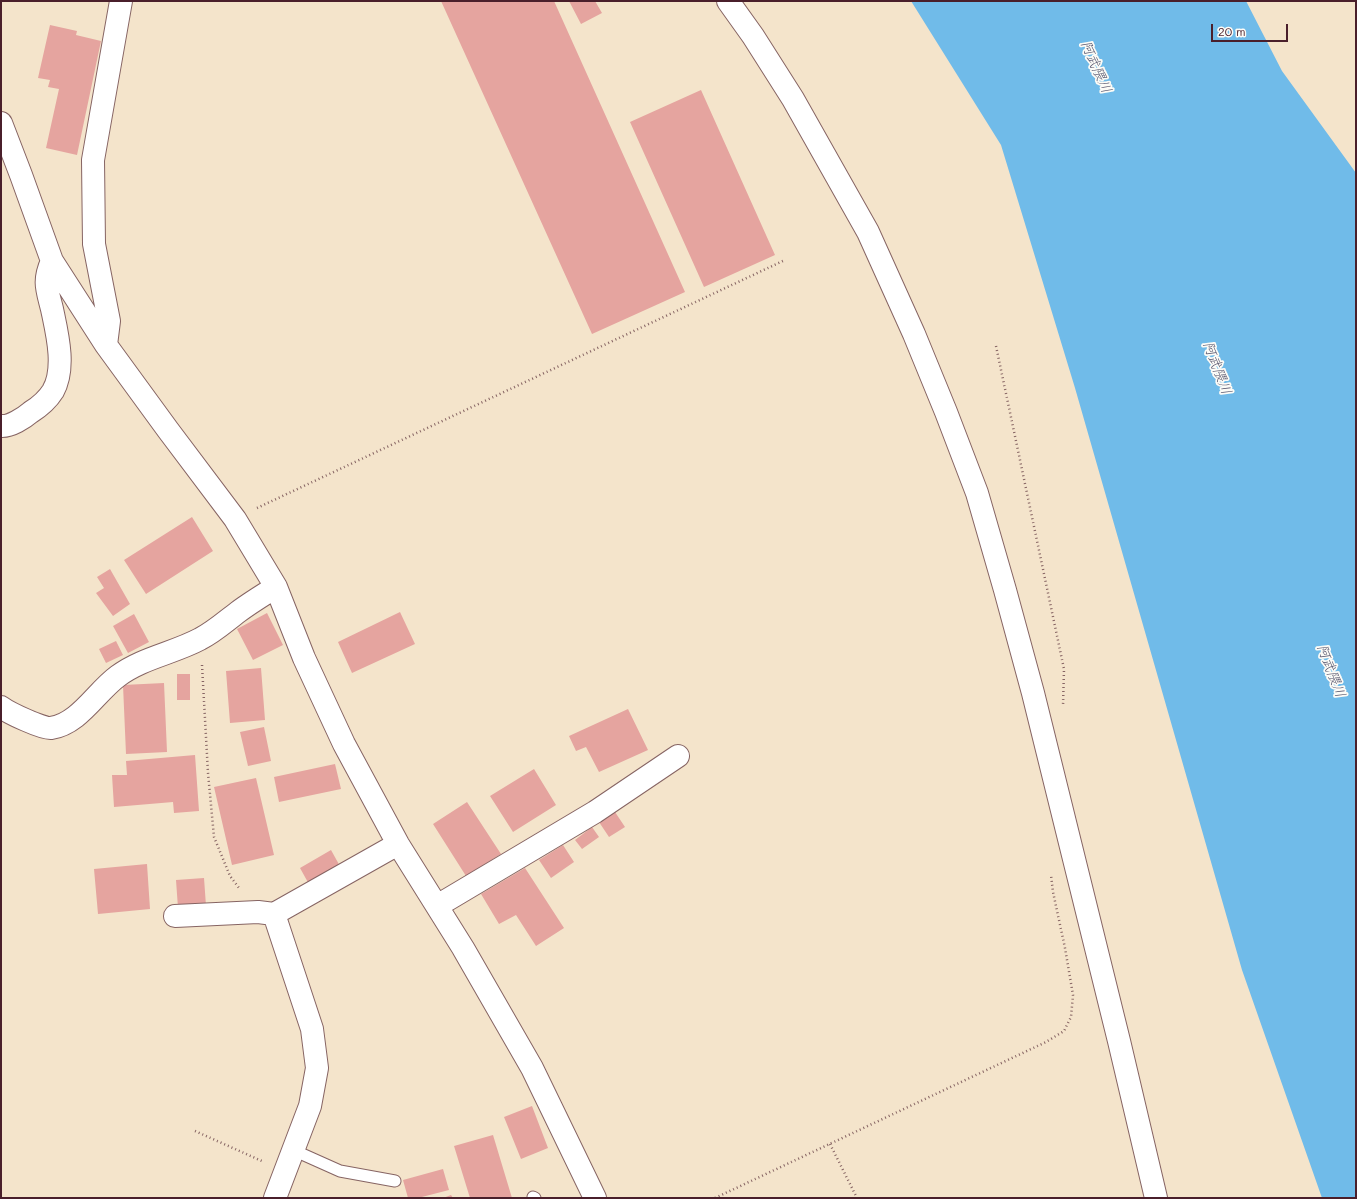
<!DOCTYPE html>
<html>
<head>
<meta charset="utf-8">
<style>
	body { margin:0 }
	#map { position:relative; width:1357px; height:1199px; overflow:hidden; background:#f4e4cb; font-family:Mali,sans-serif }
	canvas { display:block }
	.frame { position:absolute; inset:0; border:2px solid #4a1f2b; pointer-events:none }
	.scale { position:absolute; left:1211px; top:24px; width:77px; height:18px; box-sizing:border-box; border:2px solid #4a1f2b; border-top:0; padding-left:5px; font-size:12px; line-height:14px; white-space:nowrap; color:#4a1f2b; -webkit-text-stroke:3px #fdfcf7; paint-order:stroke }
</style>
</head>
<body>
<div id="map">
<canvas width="1357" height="1199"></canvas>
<div class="frame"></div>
<div class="scale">20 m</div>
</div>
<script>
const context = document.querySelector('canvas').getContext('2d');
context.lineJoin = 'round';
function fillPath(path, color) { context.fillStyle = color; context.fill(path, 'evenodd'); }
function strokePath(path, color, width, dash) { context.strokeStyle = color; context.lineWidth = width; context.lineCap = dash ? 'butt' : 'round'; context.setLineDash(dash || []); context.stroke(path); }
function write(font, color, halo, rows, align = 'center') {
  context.font = font + ' Mali,"Klee One",sans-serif'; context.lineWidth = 3.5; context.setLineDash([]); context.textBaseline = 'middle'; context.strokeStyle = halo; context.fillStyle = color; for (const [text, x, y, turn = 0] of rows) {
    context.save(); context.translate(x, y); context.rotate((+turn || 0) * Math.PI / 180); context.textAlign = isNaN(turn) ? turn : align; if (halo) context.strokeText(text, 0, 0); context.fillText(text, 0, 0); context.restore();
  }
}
fillPath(new Path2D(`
	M911 1H1246L1282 71 1356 173V1198H1322L1242 970 1075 388 1001 145Z`), '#70bbe9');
fillPath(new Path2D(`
	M441 1H554L685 292 592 334Z
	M569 1H595L602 13 581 24Z
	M50 25 77 31 76 35 101 41 77 155 46 148 59 89 48 87 50 80 38 78Z
	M701 90 775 255 704 287 630 122Z
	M192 517 213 551 146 594 124 560Z
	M110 569 130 604 113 616 96 593 104 588 97 577Z
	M400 612 415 644 352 673 338 642Z
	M267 613 283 645 253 660 237 629Z
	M134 614 149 642 128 653 113 626Z
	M116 641 123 655 106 663 99 649Z
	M261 668 265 720 230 723 226 671Z
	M177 674H190V700H177Z
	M164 683 167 752 126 754 123 685Z
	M628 709 648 750 599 772 586 747 576 751 569 736Z
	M264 727 271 761 248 766 240 732Z
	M195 755 199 811 174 813 173 802 114 807 112 775H127L126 761Z
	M335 764 341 789 279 802 274 777Z
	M534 769 556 805 513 832 490 796Z
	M256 778 274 855 232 865 214 787Z
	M467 802 501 854 466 876 433 824Z
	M615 812 625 827 609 837 599 822Z
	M592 827 599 837 582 849 575 840Z
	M563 845 574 862 551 878 539 860Z
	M331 850 341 868 310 886 300 868Z
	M147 864 150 909 98 914 94 869Z
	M525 868 564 928 536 946 516 915 499 924 481 894Z
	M204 878 206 906 178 908 176 880Z
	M532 1106 548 1148 521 1159 504 1117Z
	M493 1135 512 1198H470L454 1146Z
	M443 1169 449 1190 418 1198H408L403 1180Z
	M451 1195 453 1198H443Z`), '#e5a49f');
const service = new Path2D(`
	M293 1150 340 1171 395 1181
	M533 1197 535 1198`);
const minor = new Path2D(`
	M121 1 93 160 94 244 109 321 106 345 168 430 235 519 276 587 304 658 344 744 398 844 463 948 532 1068 595 1198
	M728 1 753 36 793 99 868 232 914 334 946 412 977 493 1005 590 1033 693 1119 1041 1156 1198
	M1 123 21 175 52 261 106 345
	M1 426C10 427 24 418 31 412 39 407 48 399 53 391 66 368 57 333 52 309 47 289 43 281 52 261
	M1 707C9 713 43 729 51 728 79 724 96 692 118 676 142 658 174 653 200 639 214 632 226 621 238 612 250 603 263 595 276 587
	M437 906 595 812 678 756
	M175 916 258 912 274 914
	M275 1198 310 1106 317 1068 312 1029 274 914 398 844`);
strokePath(service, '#866463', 13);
strokePath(minor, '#866463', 24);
strokePath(new Path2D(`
	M996 346 1064 669 1063 706
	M257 508 785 260
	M202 665 208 773 214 837 230 876 239 888
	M195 1131 264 1162
	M830 1144 857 1198
	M715 1198 1046 1042 1064 1031 1071 1017 1073 995 1065 948 1053 892 1051 875`), '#866463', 2.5, [1, 3]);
strokePath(service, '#fff', 11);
strokePath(minor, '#fff', 22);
write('italic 14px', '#57566e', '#fdfcf7', [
	["阿武隈川",1096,67,66],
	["阿武隈川",1217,368,69],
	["阿武隈川",1331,671,69]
]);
</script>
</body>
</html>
